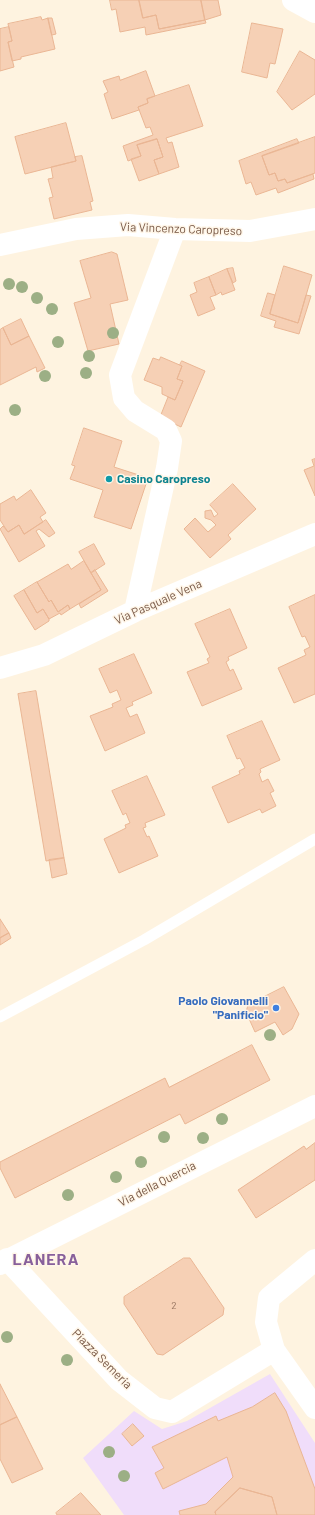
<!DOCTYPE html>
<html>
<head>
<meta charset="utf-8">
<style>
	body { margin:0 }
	canvas { display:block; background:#fef3e0 }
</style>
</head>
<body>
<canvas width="315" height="1515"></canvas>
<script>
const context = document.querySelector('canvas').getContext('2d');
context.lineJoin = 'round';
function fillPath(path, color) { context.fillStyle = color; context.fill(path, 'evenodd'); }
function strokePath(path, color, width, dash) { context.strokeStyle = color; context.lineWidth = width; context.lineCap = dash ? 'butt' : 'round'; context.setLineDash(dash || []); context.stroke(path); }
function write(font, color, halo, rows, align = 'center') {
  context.font = font + ' Barlow,sans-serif'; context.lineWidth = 3; context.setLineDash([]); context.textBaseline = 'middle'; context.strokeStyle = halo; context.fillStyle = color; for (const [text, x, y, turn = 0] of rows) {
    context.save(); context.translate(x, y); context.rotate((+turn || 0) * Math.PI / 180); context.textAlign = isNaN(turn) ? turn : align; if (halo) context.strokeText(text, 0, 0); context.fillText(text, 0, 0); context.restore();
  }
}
fillPath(new Path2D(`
	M270 1374 315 1443V1515H124L83 1458 134 1411 162 1429 187 1421Z`), '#f0ddfa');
const building = new Path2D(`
	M110 0H139L143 18 156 15 159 29 205 20 206 23 146 35 145 27 120 32 116 9 112 10Z
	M139 0H201L205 20 159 29 156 15 143 18Z
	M201 0H218L221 15 205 20Z
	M41 17 42 20 48 18 55 49 21 57V59L12 61 8 42 12 41 8 24Z
	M48 18H52L56 34 52 35Z
	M252 23 283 29 275 64 270 63 267 78 242 72Z
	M9 27 12 41 8 42 14 67 0 71V29Z
	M300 51 315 60V94L292 110 277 92Z
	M146 71 155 96 147 99 148 103 138 107 139 110 112 119 104 94 108 92 103 81 119 76 120 80Z
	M189 85 203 126 166 138 168 143 172 142 179 167 159 174 154 160 163 157 157 139 137 145 141 156 128 161 123 146 153 135 150 127 146 128 138 107 148 103 147 99Z
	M66 123 76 161 25 174 15 137Z
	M315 137V173L287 183 285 179 278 181 275 173 269 175 262 156Z
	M157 139 163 157 154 160 159 174 139 181 131 159 141 156 137 145Z
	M297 139 299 143 262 156 269 175 275 173 278 181 285 179 287 183 313 174 314 179 278 193 276 188 256 195 251 182 246 184 239 161Z
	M82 156 93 201 90 202 92 210 54 219 49 198 53 197 48 179 53 178 51 167 76 161 75 157Z
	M112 252 117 254 128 300 110 304 119 344 88 351 74 303 91 298 80 261Z
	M284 266 312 275 298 323 270 314Z
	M233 268 236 281 233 283 227 269Z
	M227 269 235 290 222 295 221 292 216 295 209 277Z
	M209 277 216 295 210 297 215 309 198 316 190 295 197 292 194 283Z
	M268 293 275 295 270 314 298 323 306 295 311 296 299 334 274 327 276 321 261 316Z
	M21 319 29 336 11 345 3 328Z
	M3 328 11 345 29 336 45 368 37 372 36 367 0 385V330Z
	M161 357 182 366 177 379 183 381 175 400 162 394V387L144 380 153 358 159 360Z
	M182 361 205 371 181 427 160 417 168 397 175 400 183 381 177 379 182 366 180 365Z
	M84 428 122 441 114 467 148 478 131 529 94 517 103 490 70 479 75 466 72 465Z
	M315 459V496L304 470 314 466 312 460Z
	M233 484 256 509 228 535 231 539 210 558 184 529 195 518 208 532 216 525 211 520 205 518V511L211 510 214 517 218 514 210 505Z
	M31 490 46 513 40 517 43 522 24 534 19 525 8 532 0 520V504L14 496 16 500Z
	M46 520 55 533 49 537 39 529 36 531 45 546 19 562 0 529 3 526 8 532 19 525 24 534Z
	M94 544 105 564 91 573 79 552Z
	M84 561 101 590 70 609 68 605 58 612 51 600 49 602 37 582 68 564 71 569Z
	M95 570 108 591 81 608 79 604 101 590 91 573Z
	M37 582 49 602 51 600 58 612 68 605 70 609 61 615 60 613 49 619 43 609 37 613 24 590Z
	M24 590 37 613 43 609 49 619V621L35 630 14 596Z
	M315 595V694L294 703 278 668 306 655 304 650 310 647 305 636 302 637 289 607Z
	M230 609 247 648 228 657 229 660 226 662 230 671 233 669 242 689 202 706 187 672 209 663 207 659 210 657 195 624Z
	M134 654 152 693 132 702 133 705 126 708 130 717 137 714 145 733 105 751 90 716 113 707 112 704 121 700 117 690 110 693 99 669Z
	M36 691 64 858 46 861 18 694Z
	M262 721 280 760 260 769 261 772 259 774 262 782 268 779 274 791 270 793 276 806 262 813 260 809 228 823 212 787 240 774 239 771 245 768 240 758 237 759 227 736Z
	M147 776 165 815 145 823 146 827 143 828 147 837 149 836 158 856 119 873 104 839 126 828 125 825 130 823 126 813 123 815 112 791Z
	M64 858 67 874 52 878 49 860Z
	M0 919 9 933 0 938Z
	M9 933 11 938 0 945V938Z
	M284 987 299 1014 292 1029 283 1035 275 1022 255 1032 246 1012 248 1005Z
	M252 1045 270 1080 185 1124 180 1114 15 1198 0 1168V1162L165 1078 169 1087Z
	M315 1143V1180L256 1218 238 1190 304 1146 306 1149Z
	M184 1258H190L224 1308 223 1315 163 1355 157 1354 124 1304V1297Z
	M0 1384 17 1417 0 1425Z
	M275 1393 286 1411 315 1489V1515H277L272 1497 240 1488 215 1512 216 1515H180L179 1511 206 1504 233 1477 227 1457 163 1489 155 1473 164 1468 152 1447 216 1416 218 1421 252 1407Z
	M17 1417 43 1469 12 1483 0 1459V1425Z
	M133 1424 144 1436 132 1446 122 1434Z
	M240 1488 272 1497 277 1515H216L215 1512Z
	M81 1493 101 1515H57L56 1513Z`);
fillPath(building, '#f6d0b5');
strokePath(building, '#eab694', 1);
strokePath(new Path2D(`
	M0 1017 144 940 315 839`), '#fff', 11);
strokePath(new Path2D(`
	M293 0 315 12
	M0 245 76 229 128 225 175 229 250 231 315 219
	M135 611 167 468 171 441 166 430 135 411 124 398 120 375 175 229
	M0 668 44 655 135 611 315 534
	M7 1259 119 1380 155 1408 172 1412 274 1350
	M315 1260 269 1298 266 1322 274 1350 315 1408
	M0 1264 315 1106`), '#fff', 22);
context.fillStyle = '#9caf85';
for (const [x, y] of [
	[9,284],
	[22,287],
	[37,298],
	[52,309],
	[113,333],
	[58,342],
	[89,356],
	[86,373],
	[45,376],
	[15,410],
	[270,1035],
	[222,1119],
	[164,1137],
	[203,1138],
	[141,1162],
	[116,1177],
	[68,1195],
	[7,1337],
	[67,1360],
	[109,1452],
	[124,1476]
]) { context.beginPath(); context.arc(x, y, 6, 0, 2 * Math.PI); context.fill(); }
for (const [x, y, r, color] of [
	[109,479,4,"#0f9aa8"],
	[276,1008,4,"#3f7fe0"]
]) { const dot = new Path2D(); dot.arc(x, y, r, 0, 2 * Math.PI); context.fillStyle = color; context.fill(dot); strokePath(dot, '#fff6e8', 1.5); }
write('10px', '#977561', null, [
	["2",174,1306]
]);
write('12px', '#775745', '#fff6e8', [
	["Via Vincenzo Caropreso",181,229,2],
	["Via Pasquale Vena",158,602,-24],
	["Via della Quercia",157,1184,-27],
	["Piazza Semeria",102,1359,45]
]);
write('bold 12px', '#0d838f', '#fff6e8', [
	["Casino Caropreso",117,479]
], 'left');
write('bold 12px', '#366cbe', '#fff6e8', [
	["Paolo Giovannelli",268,1001],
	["\"Panificio\"",268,1015]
], 'right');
context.letterSpacing = '1px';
write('bold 16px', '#88609b', '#fff6e8', [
	["LANERA",46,1260]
]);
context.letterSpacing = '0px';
</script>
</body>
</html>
